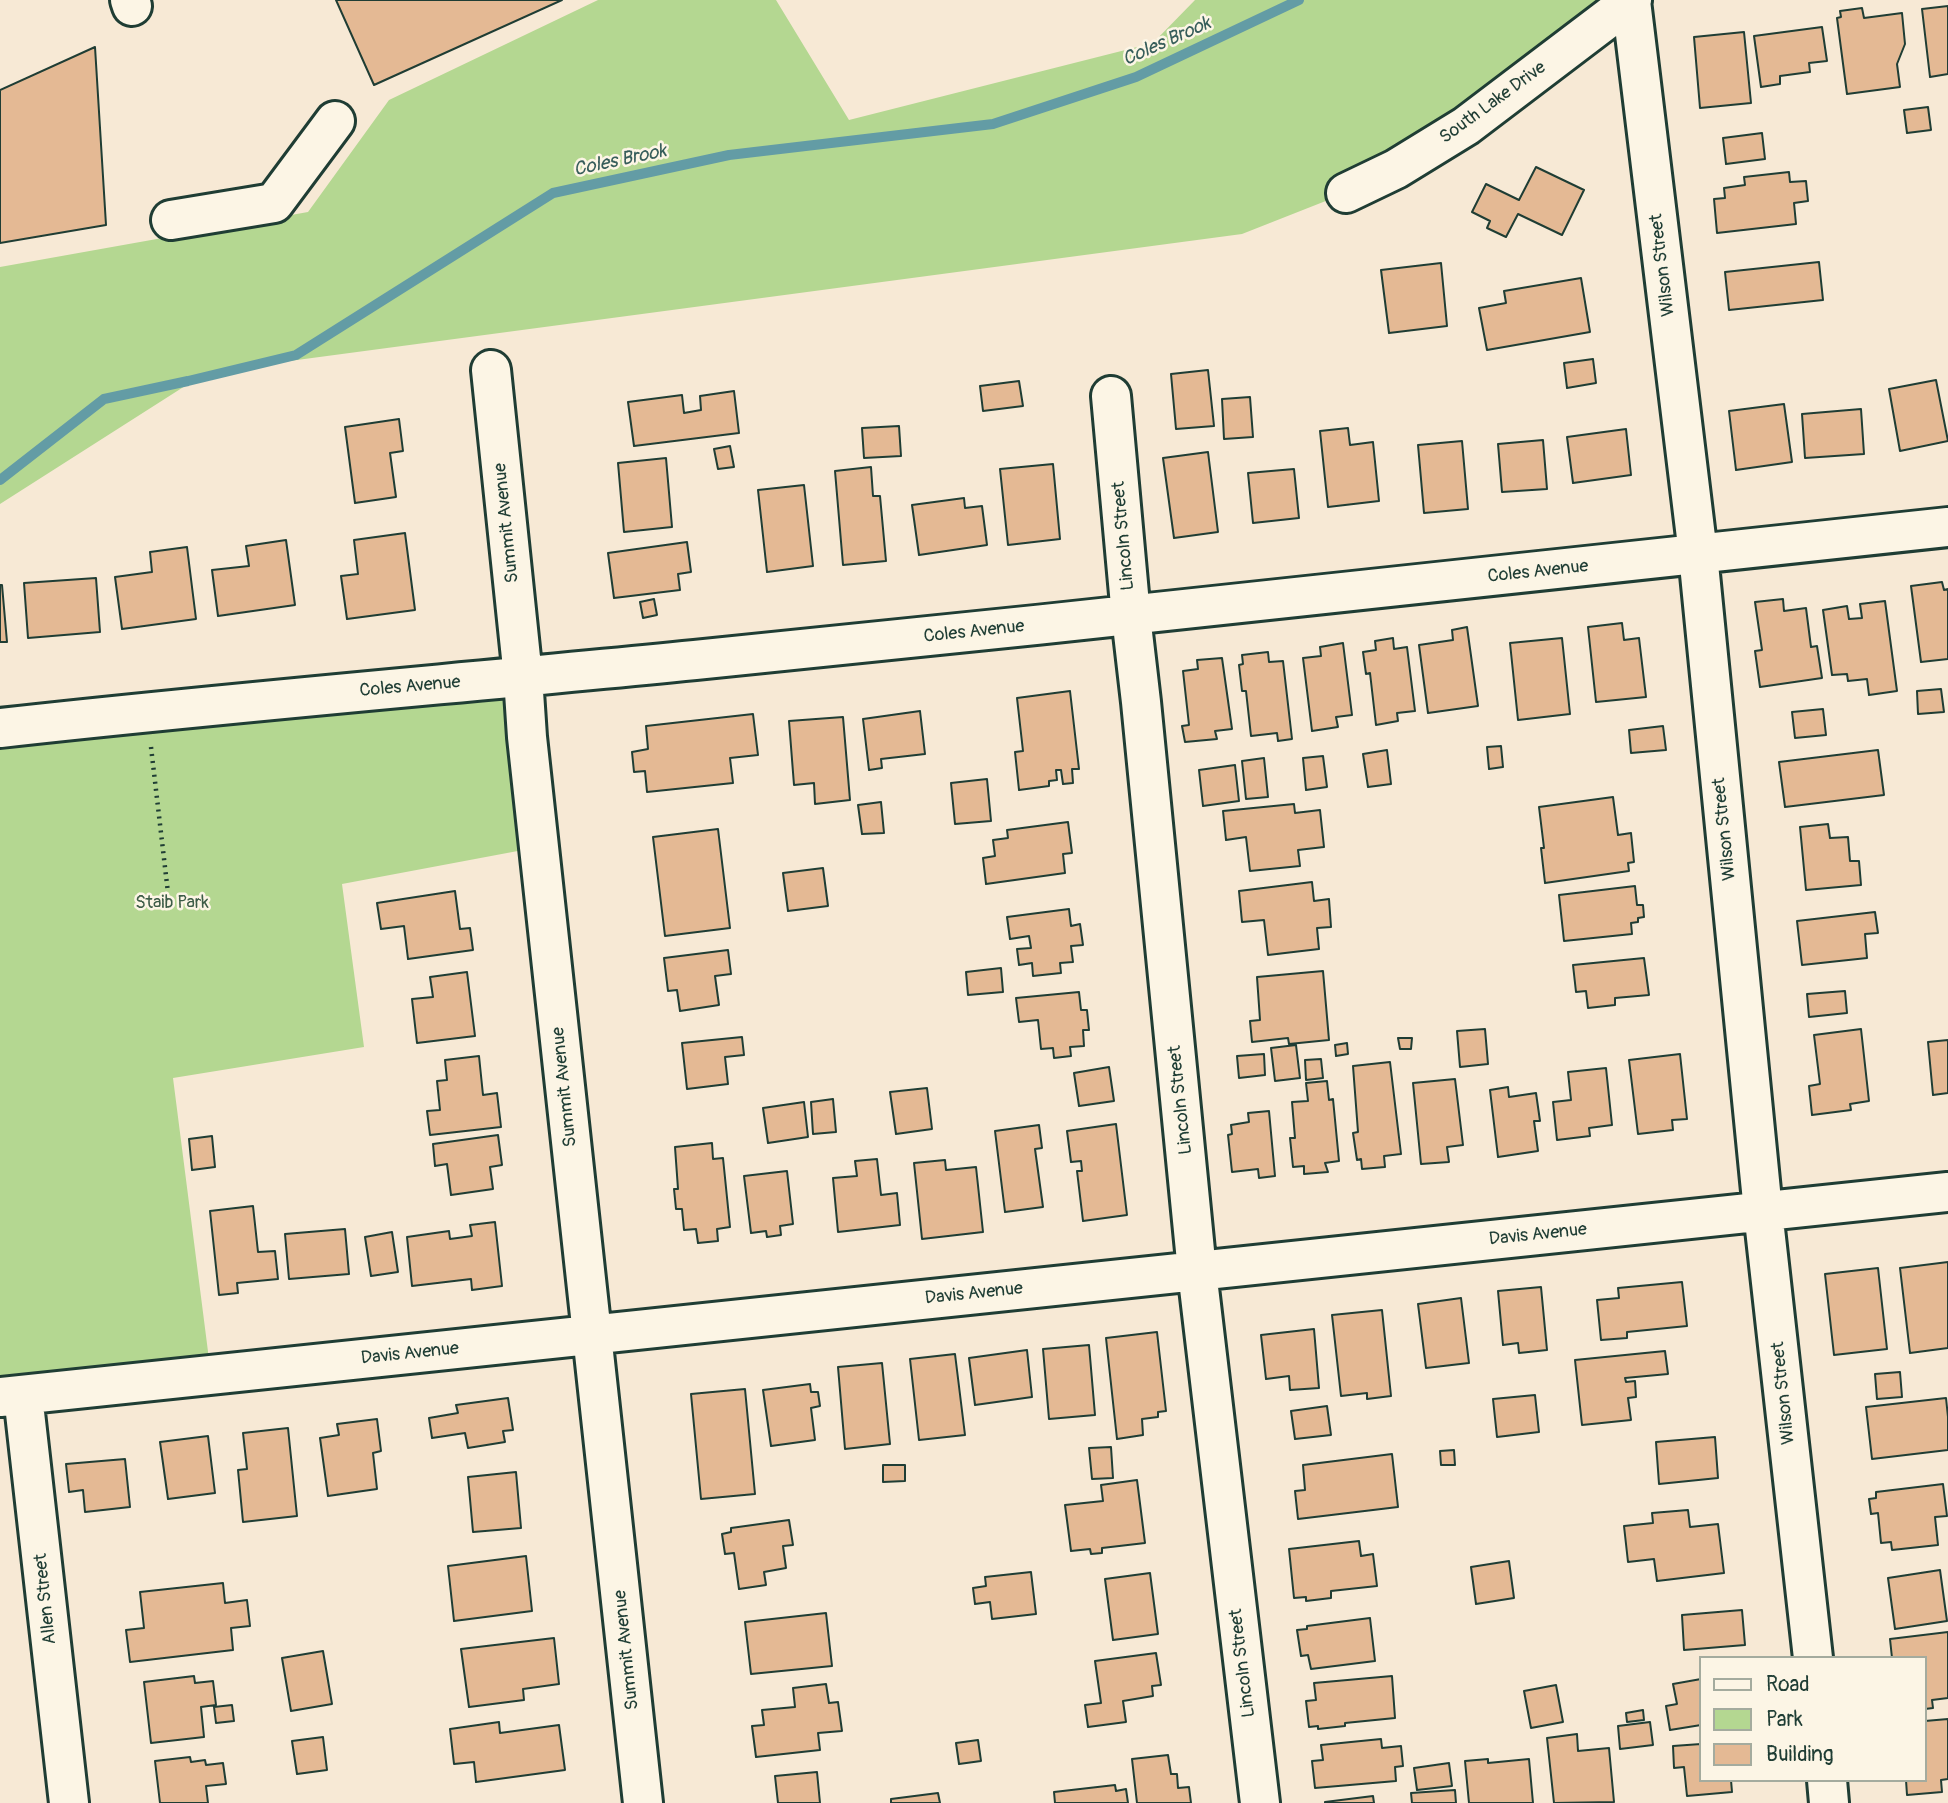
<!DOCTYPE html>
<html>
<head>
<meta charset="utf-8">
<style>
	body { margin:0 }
	#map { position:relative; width:1948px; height:1803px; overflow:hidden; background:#f7e9d5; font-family:Pangolin,sans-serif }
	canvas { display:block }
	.legend { position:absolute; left:1699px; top:1656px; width:228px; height:126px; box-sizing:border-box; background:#fcf5e5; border:2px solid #a4ab9e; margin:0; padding:9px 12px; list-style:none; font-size:21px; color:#1f3d34 }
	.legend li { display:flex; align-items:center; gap:14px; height:35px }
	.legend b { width:35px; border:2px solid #a4ab9e }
</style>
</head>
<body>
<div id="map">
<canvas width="1948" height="1803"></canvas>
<ul class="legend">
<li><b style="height:9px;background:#fcf5e5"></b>Road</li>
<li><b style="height:19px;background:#b4d791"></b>Park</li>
<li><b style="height:19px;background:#e4b994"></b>Building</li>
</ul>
</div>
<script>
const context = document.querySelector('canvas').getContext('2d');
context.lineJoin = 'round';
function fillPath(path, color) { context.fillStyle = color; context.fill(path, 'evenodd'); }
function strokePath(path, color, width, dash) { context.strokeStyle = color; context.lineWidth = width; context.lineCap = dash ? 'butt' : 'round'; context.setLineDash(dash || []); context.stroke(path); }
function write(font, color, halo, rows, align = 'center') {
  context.font = font + ' Pangolin,sans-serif'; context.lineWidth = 5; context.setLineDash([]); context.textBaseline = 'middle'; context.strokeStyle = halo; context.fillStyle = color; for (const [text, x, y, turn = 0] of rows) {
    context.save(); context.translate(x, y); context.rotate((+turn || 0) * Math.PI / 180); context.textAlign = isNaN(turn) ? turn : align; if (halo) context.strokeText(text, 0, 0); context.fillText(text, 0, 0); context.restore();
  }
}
fillPath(new Path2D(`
	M598 0H776L849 120 1153 43 1195 0H1632L1346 193 1242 234 207 372 0 504V267L308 212 389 100Z
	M523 677 539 847 342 884 364 1047 173 1078 211 1375 0 1397V730Z`), '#b4d791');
strokePath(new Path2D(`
	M0 480 104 399 188 381 296 355 553 193 729 155 993 124 1136 77 1299 0`), '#639ca5', 10);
const building = new Path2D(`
	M336 0H562L374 85Z
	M1948 6V74L1930 77 1922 9Z
	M1862 8 1864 18 1902 13 1905 44 1897 64 1900 87 1847 94 1837 18 1841 17 1840 11Z
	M1822 27 1827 61 1809 63 1810 72 1780 76V84L1761 87 1754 36Z
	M1744 32 1751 103 1700 108 1694 37Z
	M95 47 106 225 0 243V90Z
	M1928 107 1931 130 1907 133 1904 110Z
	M1762 133 1765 159 1726 164 1723 138Z
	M1536 167 1584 190 1562 235 1518 214 1506 237 1487 228 1490 221 1472 212 1486 184 1519 200Z
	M1789 172 1790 182 1806 181 1808 201 1794 203 1796 224 1717 233 1714 199 1725 198 1724 188 1745 185 1744 177Z
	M1819 262 1823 300 1729 310 1725 272Z
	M1441 263 1447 326 1389 333 1381 270Z
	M1581 278 1590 332 1487 350 1479 308 1506 303 1504 291Z
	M1593 359 1596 383 1567 388 1564 363Z
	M1208 370 1214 426 1176 429 1171 374Z
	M1936 380 1948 441 1900 451 1889 389Z
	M1019 381 1023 406 983 411 980 386Z
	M734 391 739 433 634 446 628 402 682 395 684 413 701 410 700 396Z
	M1250 397 1253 437 1224 439 1222 399Z
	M1784 404 1792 462 1736 470 1729 411Z
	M1861 409 1864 454 1805 458 1802 414Z
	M399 419 403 451 390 453 396 497 355 503 345 427Z
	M899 426 901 456 864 458 862 428Z
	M1348 428 1350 445 1373 442 1379 501 1328 507 1320 431Z
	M1626 429 1631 475 1573 483 1567 437Z
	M1543 440 1547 489 1502 492 1498 444Z
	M1462 441 1468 509 1424 513 1418 445Z
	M730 446 734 467 718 469 714 449Z
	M1208 452 1218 532 1174 538 1163 458Z
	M666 458 672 527 624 532 618 463Z
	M1053 464 1060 539 1008 545 1000 469Z
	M871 467 873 496H880L886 561 843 565 835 471Z
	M1294 469 1299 518 1253 523 1248 473Z
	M804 485 813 566 767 572 758 490Z
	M964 498 965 508 982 506 987 545 919 555 912 505Z
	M405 533 415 610 347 619 341 576 358 574 354 540Z
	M286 540 295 605 218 616 212 570 249 566 246 546Z
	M687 542 691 572 678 574 680 590 614 598 608 553Z
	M187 547 196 619 122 629 115 577 152 572 150 552Z
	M96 578 100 632 28 638 24 583Z
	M1942 582 1944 590 1948 589V659L1921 662 1911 586Z
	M0 585H2L7 642H0Z
	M654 599 657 615 643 618 640 602Z
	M1783 599 1784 611 1806 608 1811 647 1817 646 1822 678 1760 687 1755 651 1762 650 1755 602Z
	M1885 601 1897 691 1869 695 1867 679 1848 681 1847 674 1832 675 1823 610 1847 606 1849 619 1862 618 1860 604Z
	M1622 623 1624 640 1639 638 1646 697 1596 702 1588 627Z
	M1467 627 1478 706 1428 713 1419 645 1453 640 1452 630Z
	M1393 638 1394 649 1407 647 1415 711 1397 713 1398 721 1376 725 1370 673 1366 674 1363 652 1376 650 1375 641Z
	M1562 638 1570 714 1518 720 1510 643Z
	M1343 643 1352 715 1336 717 1338 727 1312 731 1303 658 1321 656 1320 647Z
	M1268 652 1269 662 1283 661 1292 739 1278 741 1277 733 1251 736 1246 691H1242L1239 665 1243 664 1242 655Z
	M1222 658 1232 729 1215 731 1217 739 1185 742 1182 726 1189 725 1183 671 1198 669 1197 660Z
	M1941 689 1944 712 1918 714 1917 691Z
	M1070 691 1079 769H1072L1073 783 1063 784 1061 770H1056L1057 780 1049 781V786L1019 790 1015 752 1023 751 1017 698Z
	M1823 709 1826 735 1795 738 1792 712Z
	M920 711 925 754 881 759 882 768 869 770 863 719Z
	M753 714 758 755 730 758 733 783 647 792 645 771 634 772 632 752 648 749 646 726Z
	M843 717 850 800 815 804 814 783 794 785 789 721Z
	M1663 726 1666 750 1631 753 1629 730Z
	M1501 746 1503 767 1489 769 1487 747Z
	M1387 750 1391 784 1368 787 1363 754Z
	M1878 750 1884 795 1785 807 1779 762Z
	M1323 756 1327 787 1306 790 1303 758Z
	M1264 758 1268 797 1246 799 1242 761Z
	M1235 765 1239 801 1203 806 1199 770Z
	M987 779 991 821 955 824 951 783Z
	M1613 797 1618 835 1631 833 1634 862 1628 863 1629 871 1545 883 1541 848H1544L1539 807Z
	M881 802 884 833 862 834 858 805Z
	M1294 804 1295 813 1320 810 1324 847 1298 850 1300 866 1250 871 1246 837 1226 840 1223 811Z
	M1068 822 1072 853 1063 854 1065 873 986 884 983 858 995 856 993 840 1008 838 1007 830Z
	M1828 824 1830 838 1848 837 1850 861H1859L1861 885 1806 890 1800 827Z
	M718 829 730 928 665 936 653 837Z
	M823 868 828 906 788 911 783 873Z
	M1312 882 1314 901 1329 899 1331 927 1317 928 1319 949 1268 955 1264 920 1242 922 1239 891Z
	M1635 886 1637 905H1643L1644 917 1638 918V922L1631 923 1632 934 1564 941 1559 895Z
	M455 891 460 929 470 928 473 950 408 959 404 926 381 929 377 903Z
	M1069 909 1071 926 1080 924 1083 945 1071 946 1073 962 1060 963 1061 973 1033 976 1032 963 1019 965 1017 949 1031 948 1029 936 1010 939 1007 917Z
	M1875 912 1878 933 1865 934 1867 958 1802 965 1797 921Z
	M728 950 731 974 715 976 719 1005 680 1011 677 990 668 991 664 958Z
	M1644 958 1649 995 1615 998V1005L1588 1008 1586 991 1576 992 1573 965Z
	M1001 968 1003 992 968 995 966 972Z
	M1323 971 1329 1040 1289 1044 1288 1038 1252 1042 1250 1021 1260 1020 1257 977Z
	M467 972 475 1036 417 1043 412 999 433 997 430 977Z
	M1845 991 1847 1013 1809 1017 1807 994Z
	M1079 992 1081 1010H1087L1089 1030H1083L1084 1046 1070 1047 1071 1056 1054 1058 1053 1048 1041 1049 1038 1020 1019 1022 1016 998Z
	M1485 1029 1488 1064 1460 1067 1457 1031Z
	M1861 1029 1869 1101 1850 1104 1851 1110 1812 1115 1809 1086 1820 1084 1814 1035Z
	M742 1037 744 1055 725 1057 728 1084 687 1089 682 1043Z
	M1398 1038H1412L1411 1049H1400Z
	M1948 1040V1093L1933 1095 1928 1042Z
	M1347 1043 1348 1054 1336 1056 1335 1045Z
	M1296 1045 1300 1078 1275 1081 1271 1048Z
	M1264 1054 1265 1075 1239 1078 1237 1056Z
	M1680 1054 1687 1119 1672 1120 1673 1130 1638 1134 1629 1060Z
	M479 1056 483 1095 497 1093 501 1127 430 1135 427 1111 440 1110 437 1081 447 1080 445 1060Z
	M1321 1059 1323 1078 1306 1080 1305 1060Z
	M1390 1062 1401 1154 1384 1156 1385 1167 1362 1169 1361 1159 1357 1160 1353 1133 1358 1132 1353 1066Z
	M1109 1067 1114 1101 1079 1106 1074 1073Z
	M1606 1068 1612 1125 1589 1128 1590 1136 1557 1140 1553 1102 1571 1100 1568 1072Z
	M1455 1079 1463 1145 1447 1147 1449 1162 1421 1164 1413 1083Z
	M1327 1081 1329 1100 1333 1099 1339 1161 1325 1163 1328 1172 1304 1174V1166L1293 1167 1290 1138H1295L1292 1102 1308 1101 1306 1083Z
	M1508 1087 1509 1097 1536 1093 1540 1121H1534L1538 1151 1498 1157 1490 1090Z
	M927 1088 932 1129 896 1134 890 1092Z
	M833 1099 836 1132 813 1134 811 1102Z
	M804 1102 808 1137 768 1143 763 1108Z
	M1269 1111 1275 1176 1259 1178 1258 1169 1232 1172 1228 1135 1232 1134 1231 1125 1249 1122 1248 1113Z
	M1116 1124 1127 1215 1083 1221 1077 1171H1082L1081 1161 1071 1162 1067 1131Z
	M1039 1125 1042 1148 1035 1149 1043 1207 1005 1212 995 1131Z
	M498 1135 502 1165 490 1167 493 1189 451 1195 447 1164 435 1166 433 1144Z
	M212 1136 215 1167 192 1170 189 1139Z
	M712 1143 713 1159 723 1158 730 1227 717 1229 718 1241 698 1243 696 1229 684 1230 682 1209H676L674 1189H678L675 1147Z
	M877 1159 881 1195 897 1193 900 1225 838 1232 833 1178 857 1176 855 1161Z
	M945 1160 946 1170 976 1167 983 1232 922 1239 914 1163Z
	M787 1171 793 1224 780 1226 781 1235 767 1237 766 1231 751 1233 744 1176Z
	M253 1206 258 1252 275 1251 278 1279 237 1283 238 1293 219 1295 210 1211Z
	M495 1222 502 1286 472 1290 471 1279 412 1286 407 1237 449 1231 450 1239 472 1236 470 1225Z
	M345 1229 349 1274 289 1279 285 1234Z
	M392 1232 398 1272 371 1276 365 1237Z
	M1948 1262V1348L1910 1353 1900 1268Z
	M1878 1268 1887 1349 1834 1355 1825 1274Z
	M1682 1282 1687 1326 1627 1332V1338L1601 1340 1597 1300 1619 1298 1618 1288Z
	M1541 1287 1547 1350 1519 1353 1518 1343 1503 1345 1498 1291Z
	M1461 1298 1469 1363 1426 1368 1418 1304Z
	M1382 1310 1391 1396 1367 1399V1393L1341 1396 1332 1315Z
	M1314 1329 1319 1388 1290 1390 1289 1376 1266 1379 1261 1335Z
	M1157 1332 1166 1411 1158 1412V1417L1142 1419 1143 1435 1117 1439 1106 1338Z
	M1089 1345 1095 1415 1049 1419 1043 1349Z
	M1027 1350 1032 1397 975 1405 969 1358Z
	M1665 1351 1668 1374 1625 1378 1626 1382 1635 1381 1636 1397 1628 1398 1631 1420 1582 1425 1575 1360Z
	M955 1354 965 1435 919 1440 910 1359Z
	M882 1363 890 1444 845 1449 838 1367Z
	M1900 1372 1902 1397 1877 1399 1875 1374Z
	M810 1384 811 1392H818L820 1406 811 1408 815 1440 771 1446 763 1390Z
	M745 1389 755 1494 701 1499 691 1394Z
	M1535 1395 1539 1432 1497 1437 1493 1399Z
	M508 1398 513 1430 503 1431 505 1442 468 1448 465 1433 432 1438 429 1418 458 1413 456 1405Z
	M1946 1398 1948 1417V1450L1872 1459 1866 1407Z
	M1327 1406 1331 1435 1295 1439 1291 1411Z
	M377 1419 381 1451 373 1453 377 1489 328 1496 320 1438 339 1435 337 1424Z
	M288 1428 297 1516 243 1522 238 1470 247 1469 243 1433Z
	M208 1436 215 1493 168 1499 160 1442Z
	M1715 1437 1718 1478 1659 1484 1656 1442Z
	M1111 1447 1113 1478 1092 1479 1089 1448Z
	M1454 1450 1455 1465H1441L1440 1451Z
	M1392 1454 1398 1507 1298 1519 1295 1491 1305 1490 1303 1465Z
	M125 1459 130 1507 85 1512 83 1490 69 1492 66 1464Z
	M883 1465H905V1481L883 1482Z
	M516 1472 521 1528 473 1532 468 1477Z
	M1137 1480 1145 1543 1102 1548V1553L1091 1554 1090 1549 1071 1551 1065 1505 1103 1501 1101 1485Z
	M1943 1484 1947 1516 1935 1517 1938 1545 1892 1550 1891 1542 1881 1543 1878 1513 1871 1514 1869 1499 1876 1498V1492Z
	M1688 1510 1690 1527 1718 1524 1724 1573 1657 1581 1654 1559 1628 1562 1624 1526 1653 1523 1652 1513Z
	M789 1520 793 1545 783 1546 786 1568 764 1572 766 1585 739 1589 734 1553 725 1554 722 1534 731 1532V1528Z
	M1359 1541 1361 1556 1373 1554 1377 1586 1331 1591V1598L1306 1601V1597L1294 1598 1289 1549Z
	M526 1556 532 1611 454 1621 448 1566Z
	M1509 1561 1514 1598 1476 1604 1471 1567Z
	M1940 1570 1947 1621 1895 1629 1888 1578Z
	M1031 1572 1036 1614 992 1619 990 1602 975 1604 973 1588 986 1586 985 1577Z
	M1150 1573 1158 1634 1113 1640 1105 1579Z
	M223 1583 225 1603 247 1600 250 1626 231 1628 233 1650 130 1662 126 1630 144 1628 140 1592Z
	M1742 1610 1745 1645 1684 1650 1682 1615Z
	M826 1613 832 1666 751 1674 745 1622Z
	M1370 1618 1375 1661 1311 1669 1308 1655 1301 1656 1297 1630 1307 1629V1626Z
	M1948 1632V1698L1932 1700 1933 1708 1925 1709V1658H1892L1890 1639Z
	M554 1638 559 1684 523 1689 524 1700 469 1707 461 1649Z
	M323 1651 332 1704 291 1711 282 1658Z
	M1156 1653 1161 1685 1152 1686 1153 1696 1123 1701 1126 1722 1088 1727 1085 1705 1101 1703 1095 1661Z
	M194 1676 195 1683 213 1681 216 1705 201 1707 204 1737 151 1743 144 1682Z
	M1392 1676 1395 1718 1345 1723V1726L1318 1729V1726L1309 1727 1306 1701 1316 1700 1314 1683Z
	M1701 1679V1725L1670 1730 1666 1706 1677 1704 1673 1684Z
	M826 1684 829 1703 838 1702 842 1731 818 1733 820 1750 756 1757 752 1726 764 1725 762 1710 795 1707 793 1688Z
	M1556 1685 1563 1722 1531 1728 1524 1691Z
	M232 1705 234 1721 216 1723 214 1707Z
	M1643 1710 1644 1720 1627 1722 1626 1713Z
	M1948 1719V1779L1941 1780 1942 1792 1907 1795 1906 1780H1925V1721Z
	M499 1722 500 1733 559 1725 565 1770 476 1782 474 1762 454 1764 450 1729Z
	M1650 1722 1653 1745 1620 1749 1618 1726Z
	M1577 1734 1578 1751 1609 1748 1614 1802 1554 1803 1547 1738Z
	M323 1737 327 1770 297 1774 292 1741Z
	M1381 1739 1382 1748 1401 1746 1403 1766 1395 1767 1396 1781 1315 1788 1312 1761 1323 1760 1321 1745Z
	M978 1740 981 1761 959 1764 956 1743Z
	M1701 1744V1780H1731L1732 1792 1687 1796 1684 1767 1674 1768 1673 1746Z
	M1168 1755 1171 1774H1177L1178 1788 1189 1787 1191 1803H1137L1132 1759Z
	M190 1757 191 1762 205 1760 206 1765 223 1763 226 1784 206 1786 208 1803H160L155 1761Z
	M1488 1759V1763L1529 1759 1533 1803H1469L1465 1761Z
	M1449 1763 1452 1786 1417 1790 1414 1768Z
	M817 1772 820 1803H778L775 1776Z
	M1115 1785 1116 1791 1126 1789 1128 1803H1055L1054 1792Z
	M1455 1790 1456 1803H1412L1411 1793Z
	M938 1793 940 1803H891V1799Z
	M1373 1796 1374 1803H1325V1802Z`);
fillPath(building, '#e4b994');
strokePath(building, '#1f3d34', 2);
const minor = new Path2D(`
	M130 0 132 6
	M1631 1 1698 554 1763 1211 1813 1658
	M1346 193 1396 169 1466 126 1632 0
	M171 220 274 203 335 121
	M491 370 523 677 527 737 643 1803
	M1111 396 1131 616 1141 702 1197 1271 1260 1803
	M0 728C231 702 464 683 695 660 1113 618 1531 572 1948 527
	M23 1395 69 1803
	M0 1397 1948 1192
	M1827 1780 1829 1803`);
strokePath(minor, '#1f3d34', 44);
strokePath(new Path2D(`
	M151 747 168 893`), '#1f3d34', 4.5, [2, 5]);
strokePath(minor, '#fcf5e5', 38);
write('18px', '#1f3d34', '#fcf5e5', [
	["South Lake Drive",1493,103,-36],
	["Wilson Street",1663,265,-97],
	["Summit Avenue",507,523,-96],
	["Lincoln Street",1124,536,-95],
	["Coles Avenue",1538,572,-6],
	["Coles Avenue",974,632,-6],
	["Coles Avenue",410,687,-5],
	["Wilson Street",1725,829,-96],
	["Summit Avenue",565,1087,-96],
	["Lincoln Street",1181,1100,-96],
	["Davis Avenue",1538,1235,-6],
	["Davis Avenue",974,1294,-6],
	["Davis Avenue",410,1354,-6],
	["Wilson Street",1784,1393,-96],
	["Allen Street",46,1599,-96],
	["Summit Avenue",627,1650,-96],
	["Lincoln Street",1243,1663,-97]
]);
write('18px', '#3d5c47', '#fcf5e5', [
	["Staib Park",172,903]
]);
write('italic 19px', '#365d5a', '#fcf5e5', [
	["Coles Brook",1167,42,-24],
	["Coles Brook",620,161,-12]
]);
</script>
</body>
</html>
